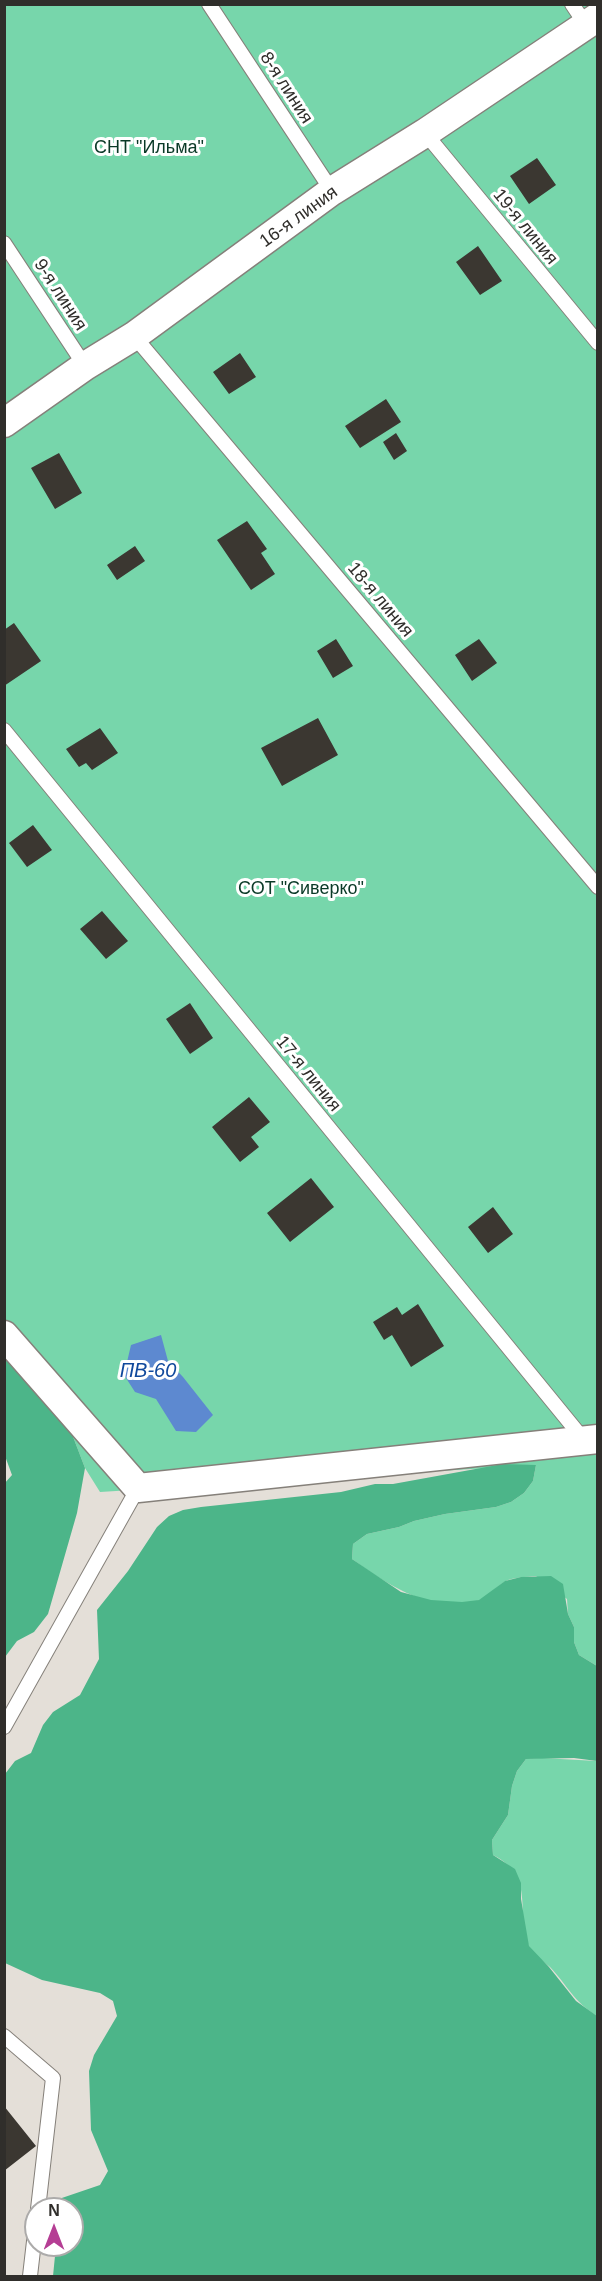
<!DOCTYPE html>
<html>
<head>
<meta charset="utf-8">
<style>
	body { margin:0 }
	#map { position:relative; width:602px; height:2281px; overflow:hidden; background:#e4dfd8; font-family:Arial,sans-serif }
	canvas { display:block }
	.frame { position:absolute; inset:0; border:6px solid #302e2b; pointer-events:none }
	.north { position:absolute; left:24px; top:2197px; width:60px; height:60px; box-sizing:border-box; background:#fff; border:2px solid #acabaa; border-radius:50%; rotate:0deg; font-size:16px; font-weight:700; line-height:24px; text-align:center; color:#302e2b }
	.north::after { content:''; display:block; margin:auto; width:21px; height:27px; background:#b53e94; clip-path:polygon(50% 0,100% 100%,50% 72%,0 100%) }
</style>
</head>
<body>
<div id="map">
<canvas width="602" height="2281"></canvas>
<div class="frame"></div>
<div class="north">N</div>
</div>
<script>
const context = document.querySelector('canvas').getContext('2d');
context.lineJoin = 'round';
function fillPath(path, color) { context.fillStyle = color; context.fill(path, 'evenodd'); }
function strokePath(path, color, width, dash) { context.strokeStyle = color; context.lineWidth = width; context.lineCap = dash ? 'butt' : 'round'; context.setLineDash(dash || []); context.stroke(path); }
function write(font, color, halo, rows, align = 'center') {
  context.font = font + ' Arial,sans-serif'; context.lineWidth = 6; context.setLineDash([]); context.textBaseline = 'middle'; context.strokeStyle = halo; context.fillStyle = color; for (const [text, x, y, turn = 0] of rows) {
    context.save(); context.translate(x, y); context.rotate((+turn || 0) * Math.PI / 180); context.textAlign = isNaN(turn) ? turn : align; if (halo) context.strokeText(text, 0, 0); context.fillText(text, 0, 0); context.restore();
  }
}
fillPath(new Path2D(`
	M4 5H597V1666L579 1655 574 1642V1627L568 1614 567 1599 536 1576C526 1577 513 1577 504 1582 495 1588 488 1598 477 1601 429 1613 388 1585 352 1559L353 1544 367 1534 399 1527 414 1521 445 1514 496 1507 511 1502 524 1493 533 1481 536 1465 100 1492 85 1468 72 1434 5 1355Z
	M542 1758 597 1761V2016C573 2001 568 1986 550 1967 542 1960 531 1954 528 1944 516 1908 535 1876 493 1855L492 1840 508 1815 512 1786 517 1771 526 1759Z`), '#77d6ab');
fillPath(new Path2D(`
	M4 1355 72 1434 85 1468 77 1513 48 1614 34 1632 17 1641 5 1657 4 1484 12 1475 5 1456Z
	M503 1464 536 1465 533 1481 524 1493 511 1502 496 1507 445 1514 414 1521 399 1527 367 1534 353 1544 352 1559 401 1592 431 1600 462 1602 479 1600 505 1581 521 1577 551 1576 563 1584 568 1614 574 1627V1642L579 1655 597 1666V1761L574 1758 526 1759 517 1771 512 1786 508 1815 492 1840 493 1855 515 1869 521 1883V1899L529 1946 549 1967 576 2001 597 2016V2276H53L55 2256 49 2245H72V2209H47L53 2201 100 2185 108 2171 91 2130 89 2071 94 2055 117 2016 113 2001 100 1993 42 1980 5 1963V1774L15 1761 31 1753 43 1725 53 1712 80 1695 99 1659 97 1610 128 1571 157 1527 169 1516 183 1510 201 1507 341 1492 375 1484H393Z`), '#4cb589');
fillPath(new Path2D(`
	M161 1335 168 1361 183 1377 213 1415 196 1432 176 1431 156 1399 135 1392 124 1375 131 1345Z`), '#5d89d0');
fillPath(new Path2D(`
	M537 158 556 185 529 204 510 176Z
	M478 246 502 281 480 295 456 262Z
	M240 353 256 377 229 394 213 372Z
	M386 399 401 422 360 448 345 426Z
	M396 433 407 451 394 460 383 442Z
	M59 453 82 493 55 509 31 468Z
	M247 521 267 549 261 553 275 574 251 590 217 540Z
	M135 546 145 561 117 580 107 565Z
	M14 623 41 661 4 686V630Z
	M336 639 353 666 333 678 317 651Z
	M479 639 497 663 472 681 455 655Z
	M318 718 338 755 282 786 261 748Z
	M100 728 118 753 92 770 86 763 79 767 66 749Z
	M33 825 52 850 27 867 9 843Z
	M102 911 128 941 106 959 80 929Z
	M190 1003 213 1038 190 1054 166 1019Z
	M249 1097 270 1122 251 1137 259 1147 240 1162 212 1127Z
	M311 1178 334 1207 290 1242 267 1213Z
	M493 1207 513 1234 488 1253 468 1227Z
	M418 1304 444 1346 411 1367 392 1335 384 1340 373 1322 397 1307 402 1315Z
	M4 2106 36 2146 4 2171Z`), '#3b3731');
const lane = new Path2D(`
	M209 4 332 191
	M572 4 586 25
	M425 133 598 343
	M4 243 85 366
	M134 336 598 887
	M4 730 584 1440
	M4 1727 138 1488
	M4 2036 53 2078 38 2209
	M30 2276 36 2224`);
const street = new Path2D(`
	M4 423 85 366 134 336 332 191 425 133 598 17
	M4 1335 138 1488 598 1439`);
strokePath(lane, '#85807a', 16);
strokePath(street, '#85807a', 31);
strokePath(lane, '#fff', 14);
strokePath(street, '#fff', 28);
write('18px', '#302e2b', '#fff', [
	["8-я линия",286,88,57],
	["16-я линия",299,217,-36],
	["19-я линия",525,227,51],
	["9-я линия",60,295,57],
	["18-я линия",380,600,50],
	["17-я линия",308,1074,51]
]);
write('18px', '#0a3927', '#fff', [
	["СНТ \"Ильма\"",149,148],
	["СОТ \"Сиверко\"",301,889]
]);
write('italic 20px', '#10499c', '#fff', [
	["ПВ-60",148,1371]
]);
</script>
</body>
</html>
